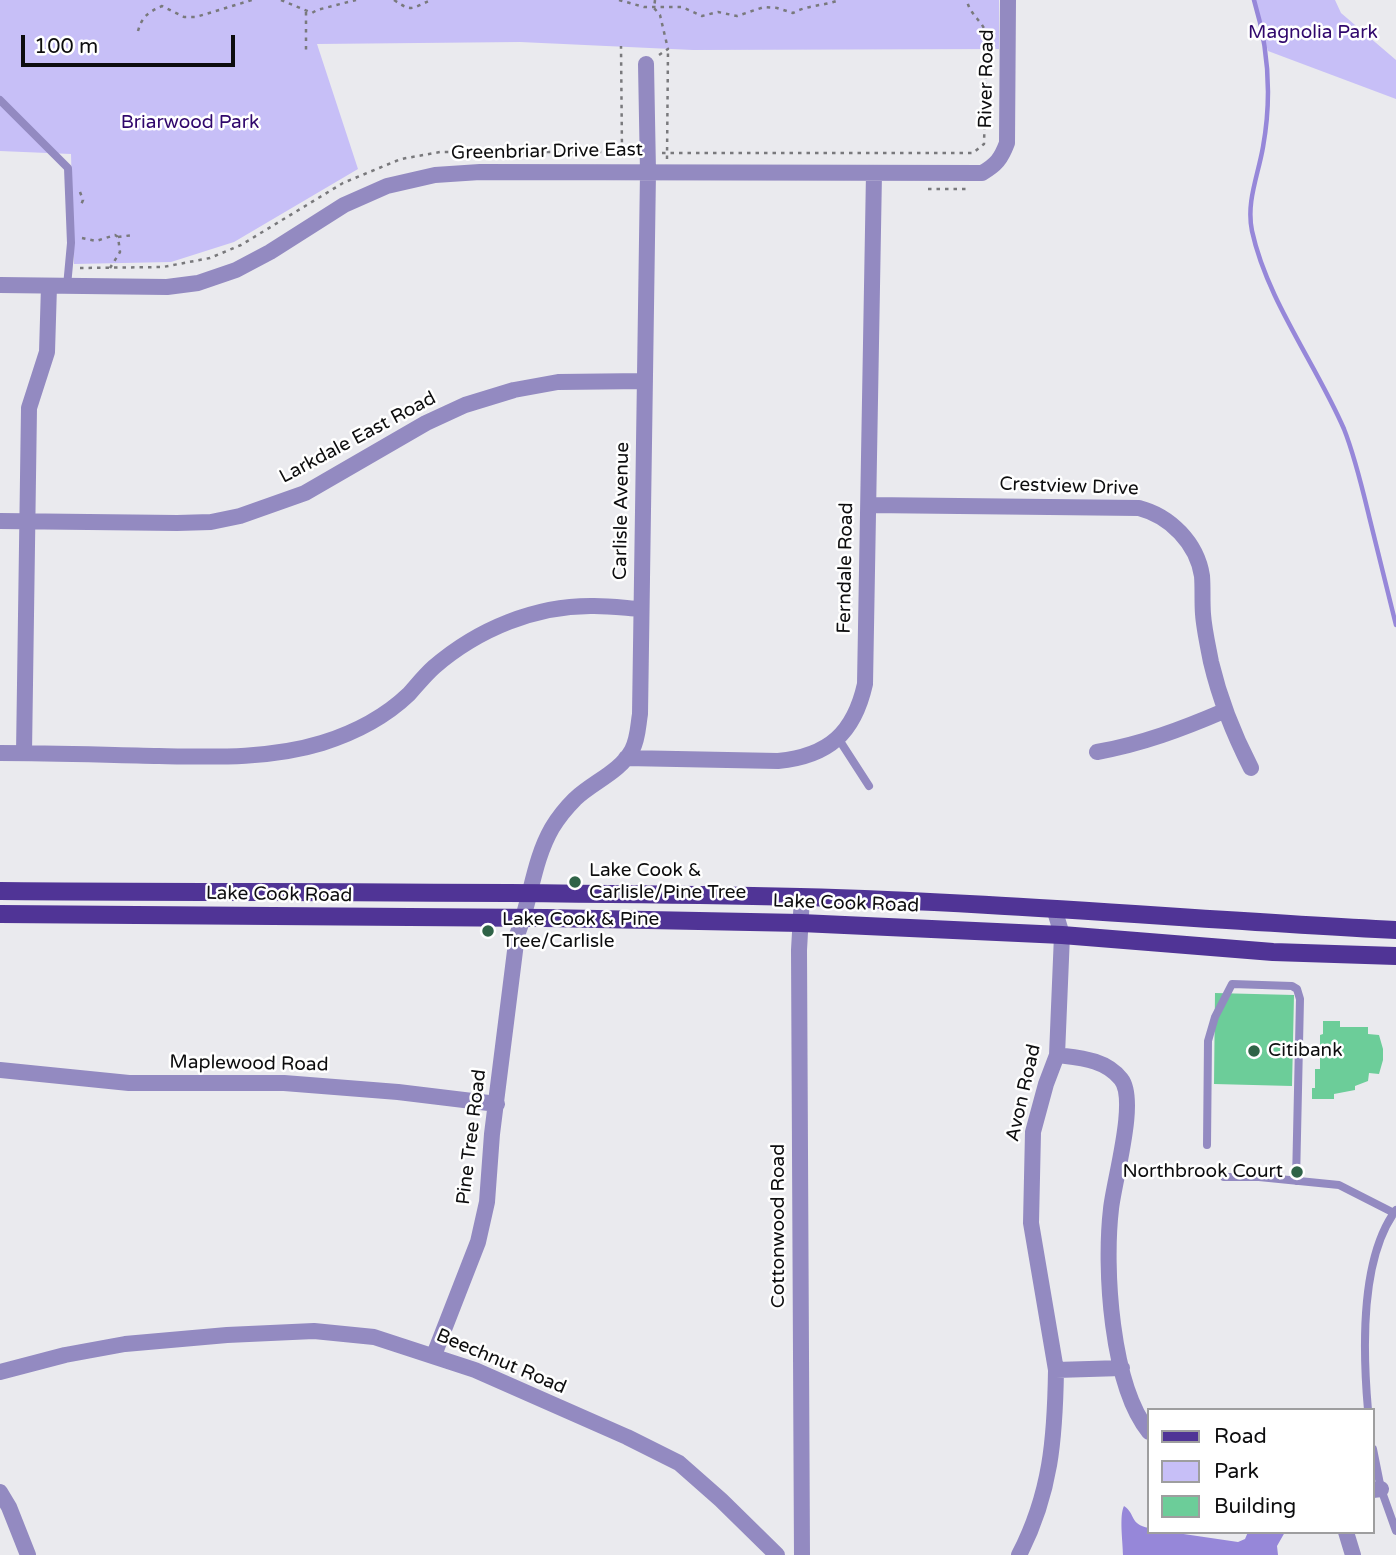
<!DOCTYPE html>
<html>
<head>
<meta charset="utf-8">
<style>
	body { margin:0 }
	#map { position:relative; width:1396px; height:1555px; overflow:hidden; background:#eaeaee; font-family:"Varela Round",sans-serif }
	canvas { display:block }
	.legend { position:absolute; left:1147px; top:1408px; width:228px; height:126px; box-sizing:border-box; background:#fff; border:2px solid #9e9e9f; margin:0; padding:9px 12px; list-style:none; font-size:21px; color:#0d0d0e }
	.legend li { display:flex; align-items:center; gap:14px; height:35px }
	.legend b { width:35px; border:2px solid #9e9e9f }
	.scale { position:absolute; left:21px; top:35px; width:214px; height:32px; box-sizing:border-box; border:4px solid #0d0d0e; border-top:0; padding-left:9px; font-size:21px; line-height:24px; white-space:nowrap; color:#0d0d0e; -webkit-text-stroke:5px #fff; paint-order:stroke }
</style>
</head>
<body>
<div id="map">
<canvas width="1396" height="1555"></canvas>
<ul class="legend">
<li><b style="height:9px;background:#503496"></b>Road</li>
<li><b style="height:19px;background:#c7bff7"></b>Park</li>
<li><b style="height:19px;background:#6ccd99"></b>Building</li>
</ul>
<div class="scale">100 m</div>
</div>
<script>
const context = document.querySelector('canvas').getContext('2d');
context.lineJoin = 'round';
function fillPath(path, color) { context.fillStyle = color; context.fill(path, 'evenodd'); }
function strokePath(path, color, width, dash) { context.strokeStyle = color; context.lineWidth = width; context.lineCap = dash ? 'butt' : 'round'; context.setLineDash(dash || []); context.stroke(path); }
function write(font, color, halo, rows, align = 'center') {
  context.font = font + ' "Varela Round",sans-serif'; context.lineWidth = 5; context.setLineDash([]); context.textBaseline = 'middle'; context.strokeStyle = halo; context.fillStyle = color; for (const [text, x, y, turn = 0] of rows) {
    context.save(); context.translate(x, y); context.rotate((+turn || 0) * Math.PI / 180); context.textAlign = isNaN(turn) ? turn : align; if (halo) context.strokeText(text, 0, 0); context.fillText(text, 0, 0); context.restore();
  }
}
fillPath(new Path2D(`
	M0 0H999V49L693 50 520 42 317 44 358 169 234 242 171 262 74 264 71 154 0 151Z
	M1254 0H1335L1341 13 1396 60V99L1268 51Z`), '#c7bff7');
fillPath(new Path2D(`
	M1124 1506C1136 1514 1129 1524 1149 1528V1532H1170L1238 1542 1245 1539 1248 1532H1285L1277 1546 1278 1555H1123C1123 1542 1119 1516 1124 1506Z`), '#9687d9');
strokePath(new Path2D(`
	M1254 0C1269 49 1272 97 1263 147 1258 176 1246 202 1252 231 1267 300 1316 364 1344 429 1355 457 1362 487 1369 516 1378 552 1387 588 1396 625`), '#9687d9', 4.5);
fillPath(new Path2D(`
	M1215 993 1294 995 1292 1086 1214 1084Z
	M1323 1021H1340V1027H1368V1034L1379 1035 1383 1049V1060L1379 1074 1369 1073 1368 1081 1355 1086V1090L1334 1094V1099H1312V1088H1315V1069H1320V1035L1323 1034Z`), '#6ccd99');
strokePath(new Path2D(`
	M281 0 312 13 317 10 356 0
	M394 0C413 13 412 8 431 0
	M619 0 644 7H682L702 16 718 12 737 16 764 7 777 8 793 13C807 5 824 6 839 0
	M655 0 654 8 660 15 668 49 659 55
	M306 12V50
	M138 31C142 16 149 12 162 6L184 17H196L252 0
	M662 153H973L984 144 987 37C985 22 969 15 967 0
	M622 158V152H635
	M667 159 668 49
	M928 189H966
	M80 192 83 200 81 205
	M82 238 96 241 115 235 118 237
	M80 268 163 267 210 258 241 245 343 183 401 159 440 152H622L621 46
	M110 268 120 252 118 237 133 235`), '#79797c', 2.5, [3.5, 5]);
strokePath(new Path2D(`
	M0 100 68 168 71 243 67 286
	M838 738 869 786
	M1207 1145 1208 1041 1215 1017 1232 984 1292 986 1297 989 1300 999 1296 1181
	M1224 1177H1259L1339 1185 1394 1213
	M1368 1410C1363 1353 1360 1258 1396 1210
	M1373 1449 1381 1489 1396 1531`), '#938ac1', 8);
strokePath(new Path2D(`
	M0 285 167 287 198 283 236 270 270 252 344 205 387 186 435 175 480 172 982 173C996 165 1001 159 1007 143L1008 0
	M869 505 1139 508C1170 516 1197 543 1202 576 1203 588 1202 601 1203 614 1204 629 1208 646 1211 662 1220 700 1233 733 1251 768
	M0 521 177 523 211 522 240 516 305 493 426 423 465 405 514 390 558 382 645 381
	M1097 752C1142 744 1182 729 1224 711
	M0 753C53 753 106 755 159 756 213 757 270 759 322 743 354 733 385 717 409 694 417 685 425 675 434 667 478 629 536 605 594 606 610 606 626 608 641 609
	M24 753 29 408 47 352 49 286
	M626 758 778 761C829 756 854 733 865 684L874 173
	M1054 908 1062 935 1057 1055 1046 1084 1033 1132 1031 1223 1056 1370 1122 1368
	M1057 1055C1080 1058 1105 1059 1121 1079 1138 1100 1114 1180 1111 1209 1104 1268 1111 1385 1149 1432
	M0 1070 129 1083H284L398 1092 497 1104
	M434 1355 478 1242 487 1202 492 1134 517 935C531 900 533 861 552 828 558 818 567 807 575 799 593 782 620 772 632 750 638 739 638 726 640 714L648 172 646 64
	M0 1372 65 1355 125 1344 227 1335 314 1331 374 1337 475 1370 627 1437 679 1463 721 1500 777 1555
	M1373 1490 1381 1489
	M0 1492 9 1507 28 1555
	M1346 1532 1353 1555
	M802 1555 799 950 802 897
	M1019 1555C1051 1493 1055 1438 1056 1370`), '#938ac1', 16);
strokePath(new Path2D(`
	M0 891C267 893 534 891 800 897 999 902 1197 920 1396 930
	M0 914 546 918 801 923 1062 935 1273 952 1396 956`), '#503496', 18);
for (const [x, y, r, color] of [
	[575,882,7,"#2f6347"],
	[488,931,7,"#2f6347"],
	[1254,1051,7,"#2f6347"],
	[1297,1172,7,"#2f6347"]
]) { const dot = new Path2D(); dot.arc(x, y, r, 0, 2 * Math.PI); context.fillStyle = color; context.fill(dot); strokePath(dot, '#fff', 2.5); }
write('19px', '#30076c', '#fff', [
	["Magnolia Park",1313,33],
	["Briarwood Park",190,123]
]);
write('19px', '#0d0d0e', '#fff', [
	["River Road",987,79,-89],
	["Greenbriar Drive East",547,152,-1],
	["Larkdale East Road",358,438,-28],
	["Crestview Drive",1069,487,2],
	["Carlisle Avenue",622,511,-89],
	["Ferndale Road",846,568,-89],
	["Lake Cook Road",279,895,1],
	["Lake Cook Road",846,904,2],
	["Maplewood Road",249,1064,1],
	["Avon Road",1024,1093,-77],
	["Pine Tree Road",472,1137,-83],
	["Cottonwood Road",779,1226,-90],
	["Beechnut Road",501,1362,23]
]);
write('19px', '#0d0d0e', '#fff', [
	["Lake Cook &",589,871],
	["Carlisle/Pine Tree",589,893],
	["Lake Cook & Pine",502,920],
	["Tree/Carlisle",502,942],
	["Citibank",1268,1051],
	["Northbrook Court",1283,1172,"right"]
], 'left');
</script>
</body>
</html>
